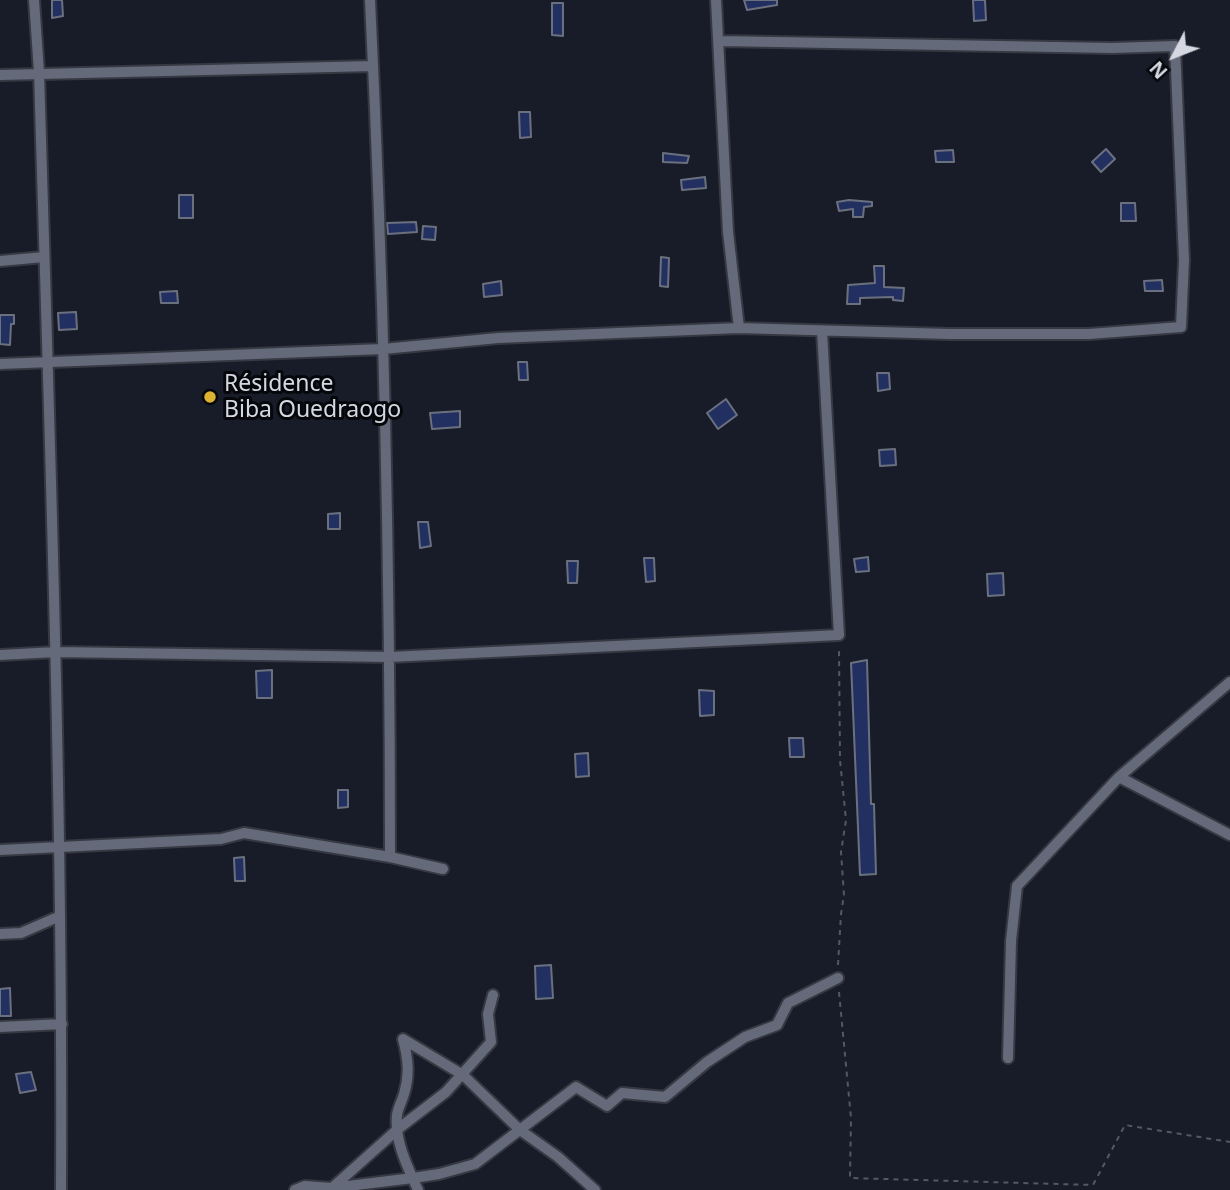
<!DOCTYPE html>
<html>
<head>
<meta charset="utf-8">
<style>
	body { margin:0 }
	#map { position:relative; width:1230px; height:1190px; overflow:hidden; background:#181c28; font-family:"Noto Sans",sans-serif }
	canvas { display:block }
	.north { position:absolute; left:1139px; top:21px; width:70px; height:70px; -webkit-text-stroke:5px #05070b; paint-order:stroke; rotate:228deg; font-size:19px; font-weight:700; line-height:28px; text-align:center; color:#d5d8e0 }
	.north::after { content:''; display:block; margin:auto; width:24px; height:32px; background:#d5d8e0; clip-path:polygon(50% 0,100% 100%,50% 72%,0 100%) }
</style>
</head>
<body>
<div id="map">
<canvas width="1230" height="1190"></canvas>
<div class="north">N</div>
</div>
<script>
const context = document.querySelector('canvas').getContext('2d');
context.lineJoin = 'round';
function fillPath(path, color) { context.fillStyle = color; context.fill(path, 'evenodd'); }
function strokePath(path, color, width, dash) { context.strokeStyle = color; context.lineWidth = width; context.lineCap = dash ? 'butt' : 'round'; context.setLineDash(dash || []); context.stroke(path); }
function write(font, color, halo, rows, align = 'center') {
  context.font = font + ' "Noto Sans",sans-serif'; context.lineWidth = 6; context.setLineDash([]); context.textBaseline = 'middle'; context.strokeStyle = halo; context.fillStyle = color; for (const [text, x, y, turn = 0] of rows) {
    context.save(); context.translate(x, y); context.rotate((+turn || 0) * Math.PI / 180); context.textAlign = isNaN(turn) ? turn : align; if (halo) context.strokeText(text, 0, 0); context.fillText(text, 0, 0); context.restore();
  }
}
const building = new Path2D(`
	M52 0H62L63 16 52 18Z
	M744 0H777V5L747 10Z
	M973 0H985L986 20 974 21Z
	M552 3H563V36L552 35Z
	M519 112H530L531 137 520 138Z
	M1106 149 1115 159 1101 172 1092 162Z
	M953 150 954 162H936L935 151Z
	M663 153 689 156 687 163 663 162Z
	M705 177 706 188 682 190 681 180Z
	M179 195H193V218H179Z
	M849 200 872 202V206L864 207 863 217H853V209L839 211 837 202Z
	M1121 203H1135L1136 221H1121Z
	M416 222 417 232 388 234 387 223Z
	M423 226 436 227 435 240 422 239Z
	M661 257 669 258 668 287 660 286Z
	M874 266H884V287L904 288 903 301 893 300V297L860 298V304H847L848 285 875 283Z
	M1162 280 1163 291H1145L1144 281Z
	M501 281 502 295 484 297 483 284Z
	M177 291 178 303H161L160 292Z
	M76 312 77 329 59 330 58 313Z
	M0 315H14V324H11L10 345 0 344Z
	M518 362H527L528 380H519Z
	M877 373H889L890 389 878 391Z
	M726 399 737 415 718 429 707 413Z
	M460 411V427L432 429 430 413Z
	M895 449 896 465 880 466 879 450Z
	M340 513V529H328V514Z
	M418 522H428L431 546 420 548Z
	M868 557 869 571 856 572 854 559Z
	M644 558H654L655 581 646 582Z
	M567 561H578L577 583H568Z
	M1003 573 1004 595 988 596 987 574Z
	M867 660 871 804H874L876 874 860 875 851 663Z
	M272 670V698H257L256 671Z
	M699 690 714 691V715L700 716Z
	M789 738H803L804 757H790Z
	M588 753 589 776 576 777 575 754Z
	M338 790H348V807L338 808Z
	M244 857 245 881H235L234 858Z
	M551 965 553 998 536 999 535 966Z
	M10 988 11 1016H0V989Z
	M31 1072 36 1090 20 1093 16 1074Z`);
fillPath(building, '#223061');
strokePath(building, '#6b707f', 2);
const minor = new Path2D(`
	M34 0 39 72C50 445 63 817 61 1190
	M370 0C384 285 390 571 390 857
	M716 0 728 232 739 328
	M0 75 373 66
	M0 261 44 257
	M0 364 383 349 498 338 739 328 949 334H1089L1181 327 1184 260 1175 46 1112 48 719 41
	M0 655 56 652 390 657 839 635 822 331
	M1119 777 1230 835
	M0 850 221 839 244 833 390 857 443 869
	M0 934 21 933 60 916
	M0 1027 62 1024
	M403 1039 463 1075 520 1130 558 1157 595 1190
	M403 1039C408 1058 410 1075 404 1094 402 1101 398 1108 397 1115 394 1140 408 1168 418 1190
	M1008 1058 1011 941 1017 886 1119 777 1230 682
	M332 1188 398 1129 446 1092 491 1042 488 1014 493 995
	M295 1190 305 1186 332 1188 413 1178 439 1174 475 1164 576 1087 607 1106 622 1093 665 1097 707 1062 745 1037 777 1025 788 1003 838 978`);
strokePath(minor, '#363842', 14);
strokePath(new Path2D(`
	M838 965 841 914 844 895 841 852 846 820 840 760 839 647
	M839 992 851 1118 850 1178 1093 1185 1125 1125 1230 1142`), '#545862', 2, [5, 5]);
strokePath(minor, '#646a79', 10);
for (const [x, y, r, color] of [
	[210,397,7,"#dcb233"]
]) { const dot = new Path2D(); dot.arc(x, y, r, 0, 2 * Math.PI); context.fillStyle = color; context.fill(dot); strokePath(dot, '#05070b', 2.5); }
write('23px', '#d5d8e0', '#05070b', [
	["Résidence",224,384],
	["Biba Ouedraogo",224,410]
], 'left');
</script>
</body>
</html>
